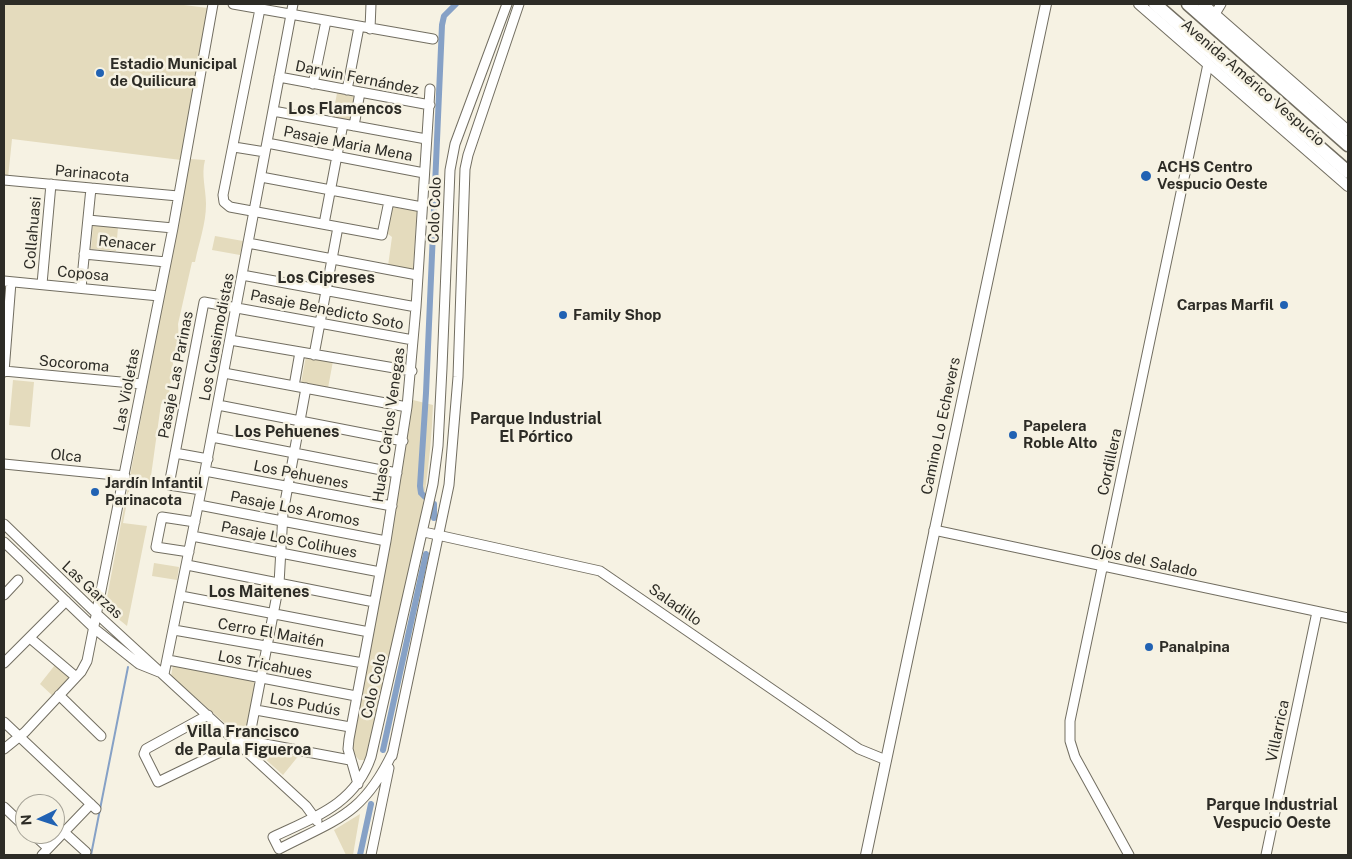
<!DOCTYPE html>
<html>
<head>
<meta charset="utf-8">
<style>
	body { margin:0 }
	#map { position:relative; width:1352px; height:859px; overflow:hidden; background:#f6f2e3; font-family:"Public Sans",sans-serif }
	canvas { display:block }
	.frame { position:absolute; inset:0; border:5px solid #2d2c26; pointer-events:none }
	.north { position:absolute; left:15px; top:794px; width:50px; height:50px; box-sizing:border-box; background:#f6f2e3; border:1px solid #a6a397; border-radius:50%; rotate:266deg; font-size:14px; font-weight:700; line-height:20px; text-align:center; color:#2d2c26 }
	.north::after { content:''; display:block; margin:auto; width:18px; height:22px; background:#2162b3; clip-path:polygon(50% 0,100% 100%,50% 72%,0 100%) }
</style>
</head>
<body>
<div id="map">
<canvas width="1352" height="859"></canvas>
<div class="frame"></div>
<div class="north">N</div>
</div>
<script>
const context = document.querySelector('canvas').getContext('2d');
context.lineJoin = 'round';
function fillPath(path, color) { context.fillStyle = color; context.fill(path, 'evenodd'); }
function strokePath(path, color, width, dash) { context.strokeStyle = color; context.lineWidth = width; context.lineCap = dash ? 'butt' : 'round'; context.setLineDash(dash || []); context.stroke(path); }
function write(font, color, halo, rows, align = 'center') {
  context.font = font + ' "Public Sans",sans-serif'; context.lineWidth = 5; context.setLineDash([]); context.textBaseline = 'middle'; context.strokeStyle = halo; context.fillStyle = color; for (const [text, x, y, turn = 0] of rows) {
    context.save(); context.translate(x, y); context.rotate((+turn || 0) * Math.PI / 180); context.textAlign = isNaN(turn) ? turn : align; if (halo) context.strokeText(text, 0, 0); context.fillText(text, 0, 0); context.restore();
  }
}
fillPath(new Path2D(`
	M4 4H176L208 8 181 160 12 139 8 178 4 177Z
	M337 93 356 97 351 123 332 120Z
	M190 159 205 160C201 175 206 189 206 204 206 224 199 242 195 262H192L178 324 179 340 174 356 168 402 161 404 150 483 131 481 123 523 147 526 127 626 105 608Z
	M391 207 417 211 413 269 388 266 392 237 388 234Z
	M93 225 118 227 116 251 91 249Z
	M215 236 243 241 240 255 212 250Z
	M306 356 333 361 328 388 301 383Z
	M13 380 34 382 30 427 9 425Z
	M413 400 433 405C429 522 394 639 367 753L365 760H359L355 755 351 743Z
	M154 563 179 567 177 580 152 576Z
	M55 665 71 679 54 697 40 684Z
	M173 665 253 680 255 684 245 736 242 738 171 676Z
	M255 747 300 754 283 775 254 749Z
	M360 814 353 855H346L334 830Z`), '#e4dbbd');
strokePath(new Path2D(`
	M91 855 128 667`), '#86a1c6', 2);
strokePath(new Path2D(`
	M425 497 421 493 420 486 426 393 442 25 444 16 456 4
	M434 518V504
	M383 750 426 554
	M360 855 371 804`), '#86a1c6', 6);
const minor = new Path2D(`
	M233 4 433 39
	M260 9 223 195 224 202 230 207 382 235 389 201
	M1215 14 1221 4
	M370 29 371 4
	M279 77 430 105
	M313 84 326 21
	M347 90 359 27
	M273 111 426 139
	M354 126 360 92
	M267 143 424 173
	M234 147 265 152
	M261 177 422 207
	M4 180 178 196
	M88 220 173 228
	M324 224 343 124
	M248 243 417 275
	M84 254 166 262
	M242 275 416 307
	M4 281 159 296
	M42 284 51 184
	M81 288 91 188
	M230 340 412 371
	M314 355 338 227
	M4 371 142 384
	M4 372 11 282
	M224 373 407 407
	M294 386 300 352
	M218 405 403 441
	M212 437 397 473
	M175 453 208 459
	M4 464 125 476
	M205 471 392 506
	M201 490 169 485 204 302 413 340
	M199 505 386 541
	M4 524 98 615 306 806 317 821
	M934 530 1348 618
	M424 532 600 571 859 749 886 760
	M192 536 380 572
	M4 542 95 629 139 664 159 672
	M189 552 156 547 162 517 195 522
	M187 565 374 602
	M4 595 18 580
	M181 596 369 632
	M174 630 363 663
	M30 638 76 677
	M168 660 356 696
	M4 663 66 601
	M164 674 205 471 293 4
	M59 695 101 736
	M256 710 350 727
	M208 715 146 749 144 754 158 782 243 741
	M4 722 96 809
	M249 741 350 760
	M4 749 25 732 81 672 87 661 173 228 213 4
	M247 750 279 584 283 513 306 388
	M393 752C363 815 337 819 279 849L273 837C315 817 355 804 371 757L433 484 438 446 442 368 450 170 455 144 507 4
	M392 756 449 485 458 377 465 169 468 155 519 4
	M358 784 348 749 349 739 386 541 407 407 416 307 430 89
	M4 807 25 827
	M64 832 86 852
	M33 834 48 848
	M42 855 91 804
	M371 855 389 768
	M1129 855 1075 757 1070 741V721L1208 64
	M1266 855 1317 612`);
const major = new Path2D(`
	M1139 4 1348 186
	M1203 4 1348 131
	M866 855 1046 4`);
const highway = new Path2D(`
	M1155 4 1348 172
	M1188 4 1348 145`);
strokePath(minor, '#726e61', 11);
strokePath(major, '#726e61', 12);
strokePath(highway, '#726e61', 15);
strokePath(minor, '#fff', 9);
strokePath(major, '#fff', 10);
strokePath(highway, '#fff', 12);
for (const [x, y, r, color] of [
	[100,73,5,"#2162b3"],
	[1146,176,6,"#2162b3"],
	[1284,305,5,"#2162b3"],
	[563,315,5,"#2162b3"],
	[1013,435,5,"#2162b3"],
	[95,492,5,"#2162b3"],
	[1149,647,5,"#2162b3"]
]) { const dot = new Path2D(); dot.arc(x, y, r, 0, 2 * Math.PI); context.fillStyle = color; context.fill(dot); strokePath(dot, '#f6f2e3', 2); }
write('bold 15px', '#2d2c26', '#f6f2e3', [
	["Estadio Municipal",110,64],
	["de Quilicura",110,81],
	["ACHS Centro",1157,167],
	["Vespucio Oeste",1157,184],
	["Carpas Marfil",1274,305,"right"],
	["Family Shop",573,315],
	["Papelera",1023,426],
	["Roble Alto",1023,443],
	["Jardín Infantil",105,483],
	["Parinacota",105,500],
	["Panalpina",1159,647]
], 'left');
write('15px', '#2d2c26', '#f6f2e3', [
	["Darwin Fernández",357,78,11],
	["Avenida Américo Vespucio",1253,83,41],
	["Pasaje Maria Mena",348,144,11],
	["Parinacota",92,174,5],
	["Colo Colo",435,210,-88],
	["Collahuasi",33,233,-85],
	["Renacer",127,244,6],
	["Coposa",83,274,5],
	["Pasaje Benedicto Soto",327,310,11],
	["Los Cuasimodistas",217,337,-79],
	["Socoroma",74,364,5],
	["Pasaje Las Parinas",176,375,-79],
	["Las Violetas",127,390,-79],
	["Huaso Carlos Venegas",389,425,-82],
	["Camino Lo Echevers",941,426,-78],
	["Olca",66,456,6],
	["Cordillera",1110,462,-78],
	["Los Pehuenes",301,475,11],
	["Pasaje Los Aromos",295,509,11],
	["Pasaje Los Colihues",289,540,11],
	["Ojos del Salado",1144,561,12],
	["Las Garzas",92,590,43],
	["Saladillo",675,605,35],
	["Cerro El Maitén",271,633,10],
	["Los Tricahues",265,665,11],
	["Colo Colo",374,686,-77],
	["Los Pudús",305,705,10],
	["Villarrica",1278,731,-78]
]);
write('bold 16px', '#2d2c26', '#f6f2e3', [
	["Los Flamencos",345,109],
	["Los Cipreses",326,278],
	["Parque Industrial",536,419],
	["El Pórtico",536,437],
	["Los Pehuenes",287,432],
	["Los Maitenes",259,592],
	["Villa Francisco",243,732],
	["de Paula Figueroa",243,750],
	["Parque Industrial",1272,805],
	["Vespucio Oeste",1272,823]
]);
</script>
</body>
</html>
